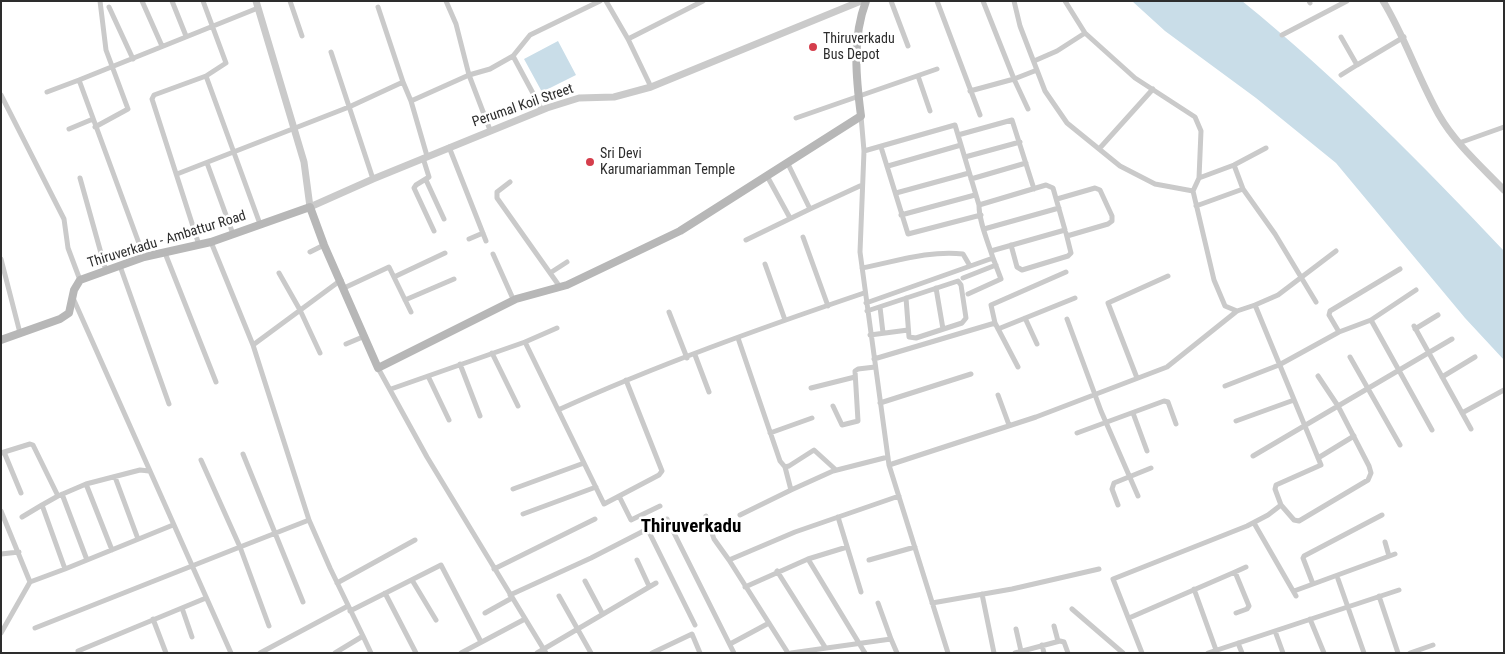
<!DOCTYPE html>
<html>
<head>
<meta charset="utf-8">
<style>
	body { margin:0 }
	#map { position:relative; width:1505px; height:654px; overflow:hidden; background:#fff; font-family:"Roboto Condensed",sans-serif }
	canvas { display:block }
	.frame { position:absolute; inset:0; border:2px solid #2d2d2d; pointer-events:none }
</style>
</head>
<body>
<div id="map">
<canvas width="1505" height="654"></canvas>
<div class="frame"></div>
</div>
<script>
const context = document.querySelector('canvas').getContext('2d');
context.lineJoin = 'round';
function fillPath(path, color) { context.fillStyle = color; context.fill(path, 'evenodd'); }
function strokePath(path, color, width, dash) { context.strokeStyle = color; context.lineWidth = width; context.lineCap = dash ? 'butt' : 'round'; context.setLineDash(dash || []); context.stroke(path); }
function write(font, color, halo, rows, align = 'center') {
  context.font = font + ' "Roboto Condensed",sans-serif'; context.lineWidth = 5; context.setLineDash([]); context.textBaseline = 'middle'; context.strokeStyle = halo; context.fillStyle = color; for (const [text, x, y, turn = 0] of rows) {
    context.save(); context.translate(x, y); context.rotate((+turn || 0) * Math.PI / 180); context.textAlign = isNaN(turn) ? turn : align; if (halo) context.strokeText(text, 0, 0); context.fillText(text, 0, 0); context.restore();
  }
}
fillPath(new Path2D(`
	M1132 1H1242C1336 77 1421 163 1504 251V360L1465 318 1336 163 1256 98 1165 31Z
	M558 41 576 75 542 92 524 59Z`), '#c9dde8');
strokePath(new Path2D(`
	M142 1 162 46
	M172 1 186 36
	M290 1 302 36
	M606 1 628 39 651 87
	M891 1 908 46
	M937 1 980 115
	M1014 1 1020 26 1045 91 1067 123 1120 166 1155 184 1193 191 1214 280 1225 306 1237 311
	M1065 1 1085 33 1135 78 1195 117 1201 131 1199 178 1193 191
	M1309 1 1310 3
	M109 7 133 59
	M1282 35 1347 1
	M1341 37 1357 65 1404 37
	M628 39 703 1
	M331 52 373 179
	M1034 61 1057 51 1085 33
	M1341 75 1357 65
	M206 76 260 224
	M918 76 930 111
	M403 82 411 101
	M970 91 1014 79 983 1
	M47 92 79 80
	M1 95 64 219 68 248 80 280
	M1028 109 1014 79 1037 70
	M542 110 513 56 530 35 600 1
	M861 116 864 151 860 252 889 465 948 653
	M796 118 937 69
	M95 127 128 109 106 50 100 1
	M69 129 93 119
	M490 130 469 75 490 69 513 56
	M958 135 1012 120 1034 189
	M1459 143 1504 127
	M449 147 486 241
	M881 147 908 234 981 215
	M1099 149 1153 89
	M864 151 955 125 979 205
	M427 156 411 101 469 75 456 24 446 1
	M965 157 1020 142
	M423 158 429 177 416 185 414 188 434 231
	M207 163 233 234
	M1234 165 1243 189 1275 234 1316 302
	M888 166 961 145
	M177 174 349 107 403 82 378 7
	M767 176 790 218
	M80 178 106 271
	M1199 178 1234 165 1266 148
	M971 179 1026 163
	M426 180 444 219
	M510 182 497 192V198L560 287
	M896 193 969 173
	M1057 199 1095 188 1100 190 1112 216V221L1108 224 1067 236
	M1196 206 1243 189
	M810 209 862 185
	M901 215 975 195
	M984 229 1059 208
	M803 237 828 306
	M469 239 483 233
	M746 240 810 209 788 164
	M211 242 253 345
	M199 245 152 99 154 95 206 76 226 63 203 1
	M1011 245 1017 267 1022 270 1068 256 1071 253 1066 233
	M310 252 324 245
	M165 253 216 382
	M493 254 514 301
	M144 257 79 80 258 8
	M1 259 20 333
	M765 264 785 320
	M120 266 169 404
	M862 268C894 262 929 250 963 254L970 266
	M279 273 300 310 320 353
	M550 273 567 262
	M394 277 445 253
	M963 278 996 265
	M344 288 389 267 411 312
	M936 288 943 329
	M968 294 1001 279 993 258
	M73 298 231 653
	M405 300 454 279
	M866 303 993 258C988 242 979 222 979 205L1046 185 1053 188 1065 230 991 251
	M1255 305 1278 295 1336 251
	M880 307 883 333
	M867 311 958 281 961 285 966 318 962 323 916 338 909 337 906 298
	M669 312 687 358
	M1025 318 1037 344
	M1067 319 1101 411 1138 496
	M1371 320 1432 430
	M1414 326 1471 429
	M998 329 1075 298
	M1415 329 1438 315
	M1339 332 1329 315 1330 311 1400 269
	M870 335 908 330
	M738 338 780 461 785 467 789 466 814 450 836 470
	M525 342 557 328
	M346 344 365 336
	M492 353 518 406
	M695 355 709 392
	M1350 357 1400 445
	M874 359 995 323
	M460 364 480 416
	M1018 367 995 323 991 305 1066 272
	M378 368 427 457 546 653
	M428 376 449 420
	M1442 377 1475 357
	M1137 378 1108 303 1168 276
	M1225 386 1279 365 1339 332 1371 320 1416 290
	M811 388 855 377
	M391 389 525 342 604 504 659 475 662 471 626 380
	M998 395 1009 425
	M880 403 971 374
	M833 406 842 425 858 421 855 371 858 369 875 367
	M558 410C657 365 761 328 864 293
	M1133 413 1147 451
	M1462 413 1504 390
	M1236 421 1294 400
	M770 433 812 418
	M1077 433 1164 401 1168 402 1176 424
	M4 452 21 493
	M1 453 30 444 33 445 58 496 42 505 65 569 30 582 1 511
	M243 454 303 602
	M1253 456 1452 339
	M1318 458 1354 436
	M201 460 240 547 309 520
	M889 465 1036 417 1167 367 1237 311 1255 305 1321 465 1276 485 1275 489 1281 505 1268 515 1247 526 1113 579 1142 653
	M785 467 791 490 833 471 888 457
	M115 477 138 539
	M86 484 112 550
	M513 489 584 463
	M62 494 87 560
	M58 496 86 484 140 470 149 471
	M619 496 631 520 660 506
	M1118 505 1112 489 1114 483 1151 468
	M1281 505 1294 520 1299 521 1368 480 1371 473 1369 466 1338 406 1318 376
	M523 514 596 487
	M740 515 791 490
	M706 516 714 539 729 560
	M22 517 42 505
	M838 517 861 592
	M1254 523 1296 596
	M647 528 695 625
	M1385 542 1389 556
	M1 554 19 552
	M808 559 865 653
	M637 560 649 586
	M869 560 915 547
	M65 569 173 525
	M494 569 595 519
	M777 571 825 647
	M1235 572 1246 567
	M1338 579 1364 653
	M412 580 436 620
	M585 581 602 613
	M337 583 415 540
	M1313 584 1303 558 1304 556 1382 515
	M745 587 808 559 847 547
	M1194 589 1216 650
	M1294 591 1395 554
	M385 593 416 653
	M982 594 994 653
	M510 595 591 558 667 519 734 653
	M559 596 591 653
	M1379 596 1398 653
	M878 603 891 639
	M932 603 1012 589 1099 569
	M182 608 192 637
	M1072 609 1123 653
	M350 611 441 565 481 642
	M485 613 512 598
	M1129 618 1235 572 1249 606 1247 609 1236 613
	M153 619 166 653
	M1310 619 1324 653
	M1054 626 1058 641
	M35 628 240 547 269 626
	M1016 629 1021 651
	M1275 631 1283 653
	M1 633 30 582
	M363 636 371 653
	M1238 643 1242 653
	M730 644 769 623
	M1042 645 1044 653
	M78 651 206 598
	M260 653 348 606
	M335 653 363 636 330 568 309 520 253 345 341 280
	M461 653 525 619
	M537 653 656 583
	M652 653 692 634 700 653
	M788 653 729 560 795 532 899 496
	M791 653 891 639 897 653
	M1015 653 1060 641 1064 642 1068 653
	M1208 653 1399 590
	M1410 653 1433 645`), '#cacaca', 5);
strokePath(new Path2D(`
	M256 1 304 162 310 207 373 179 547 108 579 98 614 97 651 87 861 1
	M1383 1C1405 37 1418 78 1439 115 1455 143 1481 166 1504 190`), '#cacaca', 7);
strokePath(new Path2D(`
	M1 340 60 319 69 313 74 290 80 280 144 257 211 242 310 207 324 245 378 368 516 299 567 285 680 231 861 116C856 78 852 38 866 1`), '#b7b7b7', 8);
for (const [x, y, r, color] of [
	[813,47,5,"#d53e4c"],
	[590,162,5,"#d53e4c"]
]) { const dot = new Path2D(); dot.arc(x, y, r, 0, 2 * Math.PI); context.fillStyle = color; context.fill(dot); strokePath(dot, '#fff', 2); }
write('14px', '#2d2d2d', '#fff', [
	["Thiruverkadu",823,39],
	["Bus Depot",823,55],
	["Sri Devi",600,154],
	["Karumariamman Temple",600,170]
], 'left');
write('14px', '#2d2d2d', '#fff', [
	["Perumal Koil Street",523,106,-19],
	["Thiruverkadu - Ambattur Road",167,240,-17]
]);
write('bold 19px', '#000', '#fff', [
	["Thiruverkadu",691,527]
]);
</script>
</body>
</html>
